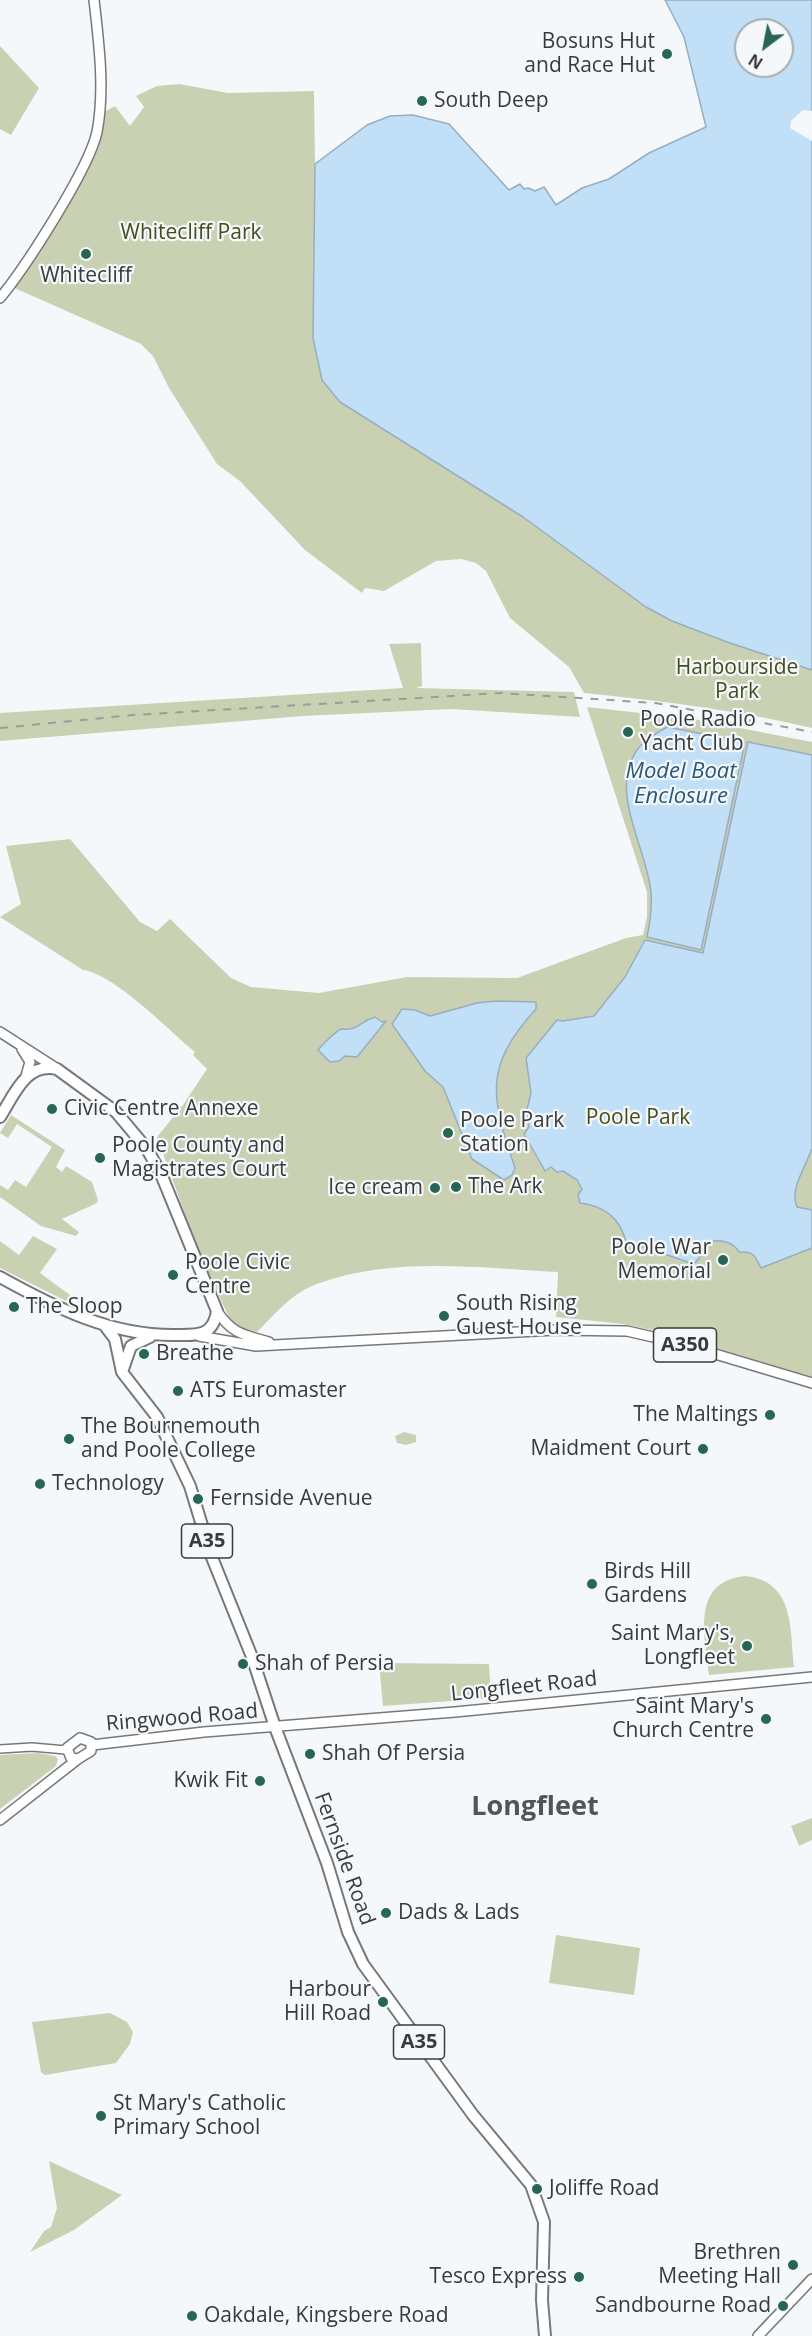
<!DOCTYPE html>
<html>
<head>
<meta charset="utf-8">
<style>
	body { margin:0 }
	#map { position:relative; width:812px; height:2336px; overflow:hidden; background:#f5f8fb; font-family:"Open Sans",sans-serif }
	canvas { display:block }
	.north { position:absolute; left:734px; top:18px; width:60px; height:60px; box-sizing:border-box; background:#f5f8fb; border:2px solid #a9acae; border-radius:50%; rotate:212deg; font-size:16px; font-weight:700; line-height:24px; text-align:center; color:#383a3b }
	.north::after { content:''; display:block; margin:auto; width:21px; height:27px; background:#266653; clip-path:polygon(50% 0,100% 100%,50% 72%,0 100%) }
</style>
</head>
<body>
<div id="map">
<canvas width="812" height="2336"></canvas>
<div class="north">N</div>
</div>
<script>
const context = document.querySelector('canvas').getContext('2d');
context.lineJoin = 'round';
function fillPath(path, color) { context.fillStyle = color; context.fill(path, 'evenodd'); }
function strokePath(path, color, width, dash) { context.strokeStyle = color; context.lineWidth = width; context.lineCap = dash ? 'butt' : 'round'; context.setLineDash(dash || []); context.stroke(path); }
function write(font, color, halo, rows, align = 'center') {
  context.font = font + ' "Open Sans",sans-serif'; context.lineWidth = 4.5; context.setLineDash([]); context.textBaseline = 'middle'; context.strokeStyle = halo; context.fillStyle = color; for (const [text, x, y, turn = 0] of rows) {
    context.save(); context.translate(x, y); context.rotate((+turn || 0) * Math.PI / 180); context.textAlign = isNaN(turn) ? turn : align; if (halo) context.strokeText(text, 0, 0); context.fillText(text, 0, 0); context.restore();
  }
}
fillPath(new Path2D(`
	M0 46 39 88 11 135 0 129Z
	M179 84 228 93 314 91 315 163 367 125 390 116 413 115 449 124 480 160 727 642 812 670V728C737 710 661 701 584 693L569 667 510 618 486 571 476 563 461 559 436 561 384 591 365 588 362 593 305 550 240 481 217 464 169 388 153 356 141 344 10 286 82 169 99 115 115 106 130 126 144 107 136 96 157 86Z
	M421 643 422 686 416 688 574 692 580 717 452 709 303 716 0 741V713L403 688 389 644Z
	M587 707 694 719 812 742V1378L672 1334 623 1324 556 1317 558 1272C480 1268 392 1256 317 1284 293 1292 274 1315 257 1332L233 1326 198 1250 157 1137 183 1105 207 1069 193 1055 195 1052 189 1047C165 1026 113 974 83 970L0 917 21 904 6 846 70 839 140 922 157 931 170 919 231 978 251 987 319 993 407 977 517 978 626 938 643 935 647 916V892Z
	M11 1115 65 1150 56 1167 62 1172 66 1166 92 1182 98 1200 97 1203 62 1219 79 1232 76 1236 41 1226 0 1197V1185L8 1190 15 1180 26 1187 52 1147 17 1124 8 1138 0 1133Z
	M33 1236 57 1249 40 1273 70 1295 66 1301 0 1268V1241L19 1255Z
	M404 1432 416 1435V1442L406 1445 397 1443 395 1436Z
	M746 1576C795 1582 790 1629 794 1667L709 1675C705 1636 690 1581 746 1576Z
	M379 1663 489 1664 491 1698 383 1706Z
	M38 1753 55 1756 58 1759 56 1766 0 1809V1755Z
	M812 1818V1840L799 1846 791 1826Z
	M556 1935 640 1948 634 1995 549 1983Z
	M110 2013 127 2022 133 2032 130 2044 116 2063 45 2075 41 2072 32 2022Z
	M49 2161 122 2195 74 2230 30 2252 44 2231 51 2227 57 2208Z`), '#cad1b3');
const water = new Path2D(`
	M665 0H812V670L727 642 672 621 646 607 523 517 340 402 322 380 313 338 315 164 367 125 390 116 413 115 449 124 509 190 520 184 524 189 528 188 535 191 544 187 556 205 582 188 609 179 649 153 706 127 684 37ZM746 30H782V66H746Z
	M667 727 745 742 701 950 647 937C650 923 652 907 651 892 647 849 610 795 635 753 642 741 656 734 667 727Z
	M748 742 812 755V1148C806 1167 789 1189 797 1207L812 1210V1248L761 1268C755 1256 754 1251 739 1252 733 1242 724 1240 713 1241L694 1264 626 1241C619 1217 604 1206 580 1203L578 1195 582 1189 577 1180 563 1171 557 1172 551 1167 545 1171 524 1134 529 1127 527 1109 531 1093 526 1058 557 1020 563 1021 594 1016 625 977 645 940 703 953Z
	M496 1001 536 1002V1009C483 1067 491 1097 515 1168L512 1175 504 1180 472 1159 443 1087 425 1071 392 1024 402 1009 415 1010 430 1016 477 1003Z
	M375 1017 382 1022 386 1021 357 1057 345 1056 339 1061 330 1062 318 1050C322 1045 335 1032 341 1029 360 1031 359 1021 375 1017Z`);
fillPath(water, '#c1e0f7');
strokePath(water, '#98aebf', 1.5);
fillPath(new Path2D(`
	M803 110 812 111V141L790 128 791 121Z`), '#f5f8fb');
const minor = new Path2D(`
	M0 1749 32 1747 66 1750`);
const major = new Path2D(`
	M0 298C25 268 89 169 97 132 105 90 99 43 94 0
	M0 1032 56 1068
	M22 1049 30 1062 26 1076
	M217 1311C232 1334 244 1335 269 1342
	M199 1336 256 1346 555 1330 627 1331 675 1342 812 1383
	M80 1738 91 1742V1751L78 1759 71 1758 67 1748Z
	M92 1745 204 1732 455 1712 812 1677
	M0 1820 78 1759
	M758 2336 812 2279`);
const highway = new Path2D(`
	M0 1117C14 1095 26 1062 57 1069L116 1112 147 1149 161 1174 217 1311C213 1337 197 1335 176 1335 111 1336 56 1308 0 1277
	M105 1326 115 1339 122 1372 157 1417 190 1486 211 1555 252 1657 275 1727 327 1863 348 1932 363 1964 473 2115 531 2185 544 2222 542 2300 545 2336
	M123 1369 131 1346 150 1337`);
strokePath(minor, '#76797b', 10);
strokePath(major, '#76797b', 12);
strokePath(highway, '#76797b', 14);
strokePath(minor, '#fff', 7);
strokePath(major, '#fff', 9);
strokePath(highway, '#fff', 10);
strokePath(new Path2D(`
	M0 728 133 715 501 693 655 703 812 732`), '#9a9c9e', 2, [8, 8]);
for (const [x, y, r, color] of [
	[667,54,6,"#266653"],
	[422,101,6,"#266653"],
	[86,254,6,"#266653"],
	[628,732,6,"#266653"],
	[52,1109,6,"#266653"],
	[448,1133,6,"#266653"],
	[100,1158,6,"#266653"],
	[456,1187,6,"#266653"],
	[435,1188,6,"#266653"],
	[723,1260,6,"#266653"],
	[173,1275,6,"#266653"],
	[14,1307,6,"#266653"],
	[444,1316,6,"#266653"],
	[144,1354,6,"#266653"],
	[178,1391,6,"#266653"],
	[770,1415,6,"#266653"],
	[69,1439,6,"#266653"],
	[703,1449,6,"#266653"],
	[40,1484,6,"#266653"],
	[198,1499,6,"#266653"],
	[592,1584,6,"#266653"],
	[747,1646,6,"#266653"],
	[243,1664,6,"#266653"],
	[766,1719,6,"#266653"],
	[310,1754,6,"#266653"],
	[260,1781,6,"#266653"],
	[386,1913,6,"#266653"],
	[383,2002,6,"#266653"],
	[101,2116,6,"#266653"],
	[537,2189,6,"#266653"],
	[793,2265,6,"#266653"],
	[579,2277,6,"#266653"],
	[783,2306,6,"#266653"],
	[192,2316,6,"#266653"]
]) { const dot = new Path2D(); dot.arc(x, y, r, 0, 2 * Math.PI); context.fillStyle = color; context.fill(dot); strokePath(dot, '#f5f8fb', 2); }
for (const [x, y, w] of [
	[685,1345,63],
	[207,1541,51],
	[419,2042,51]
]) { const box = new Path2D(); box.roundRect(x - w / 2, y - 17, w, 34, 4.5); context.fillStyle = '#f5f8fb'; context.fill(box); strokePath(box, '#383a3b', 1.5); }
write('bold 20px', '#383a3b', null, [
	["A350",685,1345],
	["A35",207,1541],
	["A35",419,2042]
]);
write('21px', '#383a3b', '#f5f8fb', [
	["Bosuns Hut",655,42,"right"],
	["and Race Hut",655,66,"right"],
	["South Deep",434,101],
	["Whitecliff",86,276,"center"],
	["Poole Radio",640,720],
	["Yacht Club",640,744],
	["Civic Centre Annexe",64,1109],
	["Poole Park",460,1121],
	["Station",460,1145],
	["Poole County and",112,1146],
	["Magistrates Court",112,1170],
	["The Ark",468,1187],
	["Ice cream",423,1188,"right"],
	["Poole War",711,1248,"right"],
	["Memorial",711,1272,"right"],
	["Poole Civic",185,1263],
	["Centre",185,1287],
	["South Rising",456,1304],
	["Guest House",456,1328],
	["The Sloop",26,1307],
	["Breathe",156,1354],
	["ATS Euromaster",190,1391],
	["The Maltings",758,1415,"right"],
	["The Bournemouth",81,1427],
	["and Poole College",81,1451],
	["Maidment Court",691,1449,"right"],
	["Technology",52,1484],
	["Fernside Avenue",210,1499],
	["Birds Hill",604,1572],
	["Gardens",604,1596],
	["Saint Mary's,",735,1634,"right"],
	["Longfleet",735,1658,"right"],
	["Shah of Persia",255,1664],
	["Saint Mary's",754,1707,"right"],
	["Church Centre",754,1731,"right"],
	["Shah Of Persia",322,1754],
	["Kwik Fit",248,1781,"right"],
	["Dads & Lads",398,1913],
	["Harbour",371,1990,"right"],
	["Hill Road",371,2014,"right"],
	["St Mary's Catholic",113,2104],
	["Primary School",113,2128],
	["Joliffe Road",549,2189],
	["Brethren",781,2253,"right"],
	["Meeting Hall",781,2277,"right"],
	["Tesco Express",567,2277,"right"],
	["Sandbourne Road",771,2306,"right"],
	["Oakdale, Kingsbere Road",204,2316]
], 'left');
write('21px', '#454e1a', '#f5f8fb', [
	["Whitecliff Park",191,233],
	["Harbourside",737,668],
	["Park",737,692],
	["Poole Park",638,1118]
]);
write('21px', '#383a3b', '#f5f8fb', [
	["Longfleet Road",524,1687,-6],
	["Ringwood Road",182,1718,-5],
	["Fernside Road",344,1859,70]
]);
write('italic 22px', '#28597a', '#f5f8fb', [
	["Model Boat",681,772],
	["Enclosure",681,797]
]);
write('bold 27px', '#525457', '#f5f8fb', [
	["Longfleet",535,1807]
]);
</script>
</body>
</html>
